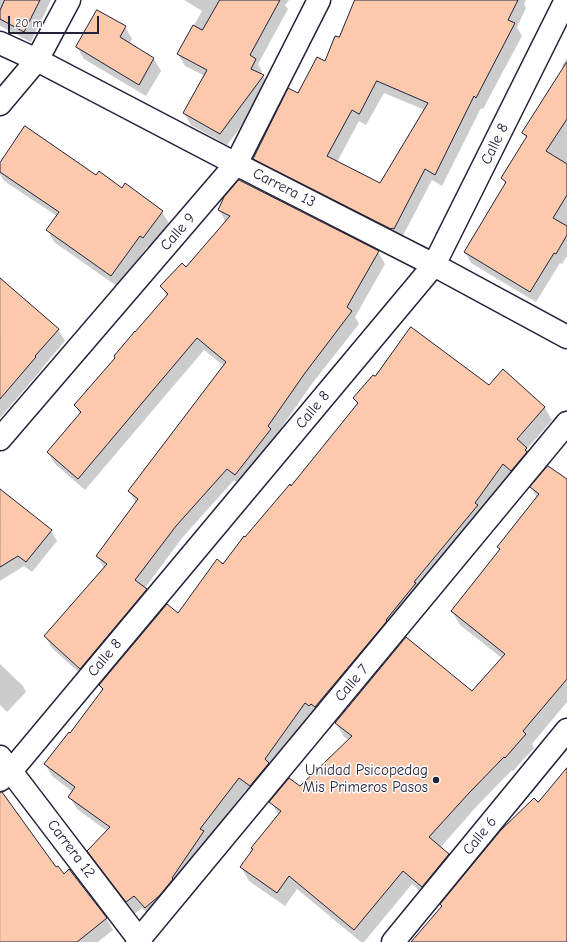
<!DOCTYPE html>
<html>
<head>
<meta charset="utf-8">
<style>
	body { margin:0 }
	#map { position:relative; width:567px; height:942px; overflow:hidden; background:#fff; font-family:"Comic Neue",sans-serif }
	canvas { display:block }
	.scale { position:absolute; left:8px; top:16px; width:91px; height:18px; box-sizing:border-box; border:2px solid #22223b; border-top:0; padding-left:5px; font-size:12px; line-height:14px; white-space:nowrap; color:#22223b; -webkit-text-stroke:3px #fff; paint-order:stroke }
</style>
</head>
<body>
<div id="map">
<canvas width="567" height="942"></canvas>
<div class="scale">20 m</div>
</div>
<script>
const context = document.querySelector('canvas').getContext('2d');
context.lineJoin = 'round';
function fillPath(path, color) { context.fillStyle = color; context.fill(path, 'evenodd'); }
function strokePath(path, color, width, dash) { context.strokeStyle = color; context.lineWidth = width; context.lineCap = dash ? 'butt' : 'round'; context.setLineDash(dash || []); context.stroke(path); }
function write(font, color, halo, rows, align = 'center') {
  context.font = font + ' "Comic Neue",sans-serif'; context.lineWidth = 3; context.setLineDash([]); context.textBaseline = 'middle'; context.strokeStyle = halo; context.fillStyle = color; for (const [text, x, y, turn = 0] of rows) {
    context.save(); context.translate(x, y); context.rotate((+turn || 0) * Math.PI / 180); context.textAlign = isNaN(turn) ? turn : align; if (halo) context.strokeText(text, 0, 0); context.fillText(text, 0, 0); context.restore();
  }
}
fillPath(new Path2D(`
	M0 0H51L31 42 0 26Z
	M184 0H289L285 5 288 9 258 64 262 71 261 75 263 76 270 88 227 145 191 125 184 113 205 76 185 66 178 54 202 11Z
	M357 0H526L524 4 526 8 517 27 522 36 483 109 481 108 442 186 432 180 400 241 261 170 254 158 298 95 325 62 339 39ZM384 93 425 110 381 184 337 162 359 121 366 125Z
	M125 27 132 39 129 44 154 59 161 71 146 96 84 59 77 47Z
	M567 58V256L562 264 560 263 536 302 471 263 465 252 506 185 502 178 527 139 523 133 564 69 562 66Z
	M0 165 122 189 162 212 169 223 150 249 147 247 118 287 54 242 48 230 57 216 4 181 0 174Z
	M219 210 378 252 385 264 355 317 359 324 311 385 275 437 277 441 242 487 234 480 182 538 145 588 153 601 87 680 52 648 45 636 104 568 97 556 136 503 129 491 224 366 204 350 85 490 55 464 48 452 80 414 75 405 167 297 161 286 186 268 226 222Z
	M0 277 3 282 58 329 65 341 42 368V369L0 418Z
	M503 371 545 408 552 420 527 449 533 461 257 798 246 790 208 840 153 920 142 908 134 914 95 863 88 851 107 831 77 809 70 797 73 792 52 776 45 764 70 734 103 691 100 686 178 614 224 565 245 538 292 487 358 405 354 398 489 386Z
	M567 480V702L532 744 534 748 513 771 512 770 476 807 440 848 448 855 456 869 430 900 412 884 364 942H361L297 889 285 906 249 881 241 867 254 850 252 848 279 816 271 802 300 788 349 740 344 737 336 723 472 692 503 659 460 625 452 611 500 550 499 547 537 498 531 487Z
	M0 490 51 531 57 541 32 572 24 566 0 581Z
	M0 664 23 686 26 692 7 712 0 705Z
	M0 801 56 868 64 875 106 918 113 930 98 942H0Z`), '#0003');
const building = new Path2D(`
	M5 0H40L24 32 0 19V11Z
	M220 0H280L250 55 256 59 251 69 264 75 220 134 183 113 207 70 177 54 193 25 202 30Z
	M355 0H518L508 20 515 23 476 98 474 96 435 175 425 169 394 229 392 228 391 229 253 159 288 88 298 93 317 57 325 61 335 36 339 37ZM377 81 428 103 380 183 327 156 352 110 359 114Z
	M97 10 126 26 120 37 154 58 139 85 76 47Z
	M567 62V119L546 151 567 164V195L553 218 567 226V235L556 254 554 253 530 292 464 252 506 182 501 178 527 136 522 133Z
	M25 126 96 175 99 171 122 188 125 183 163 211 143 238 140 236 111 276 46 230 59 212 0 172V163Z
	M239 180 379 251 347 307 352 311 305 373 268 426 271 429 235 475 227 469 176 526 135 580 147 589 80 669 44 636 107 564 96 556 138 499 128 491 226 362 197 338 78 479 47 452 81 412 74 405 115 358 114 356 135 331V332L168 294 160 286 182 263 186 267 230 216 218 210 224 197Z
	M0 278 59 329 35 356 36 357 0 399Z
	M411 327 489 385 503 369 545 407 517 439 527 448 525 450 527 452 511 471 503 464 475 503 478 505 414 582 416 583 386 620 387 621 315 707 311 704 309 706 305 703 265 759 269 763 250 786 239 778 200 829 204 831 172 878 173 879 160 895 145 908 134 896 126 902 87 851 110 827 68 797 75 787 44 764 69 732 70 733 103 689 99 685 167 604 178 613 217 559 223 564 244 536 245 537 290 484 291 486 358 403 353 398 373 375 375 376Z
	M548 466 567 479V679L523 731 526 734 505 758 504 757 469 793 429 837 449 854 422 887 403 871 354 930 289 876 277 893 240 867 253 849 251 848 281 811 269 802 289 778 300 786 352 736 335 723 406 637 472 691 505 654 451 611 500 549 497 547 539 494 530 487Z
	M0 489 52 530 26 562 18 556 0 567Z
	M567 768V942H411L442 906 440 904 501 830 534 798 538 802Z
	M0 792H2L56 867 58 866 64 874 69 869 107 918 77 942H0Z`);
fillPath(building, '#fdc9ad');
strokePath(building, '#22223b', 1);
const minor = new Path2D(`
	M0 43 37 60 236 164 434 265 567 337
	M0 104 37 60 69 0
	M0 439 236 164 319 0
	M0 757 141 942
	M0 780 11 771 434 265 566 0
	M137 942 567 423
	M393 942 567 730`);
strokePath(minor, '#22223b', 25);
strokePath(minor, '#fff', 22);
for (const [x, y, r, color] of [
	[436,780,4,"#22223b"]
]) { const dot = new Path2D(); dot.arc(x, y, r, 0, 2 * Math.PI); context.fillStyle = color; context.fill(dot); strokePath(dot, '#fff', 1.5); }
write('15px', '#22223b', '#fff', [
	["Calle 8",495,144,-64],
	["Carrera 13",284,188,27],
	["Calle 9",178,232,-49],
	["Calle 8",313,410,-50],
	["Calle 8",105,658,-50],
	["Calle 7",352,683,-50],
	["Calle 6",480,836,-51],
	["Carrera 12",71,849,53]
]);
write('15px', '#22223b', '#fff', [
	["Unidad Psicopedag",428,771],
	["Mis Primeros Pasos",428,788]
], 'right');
</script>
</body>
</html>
